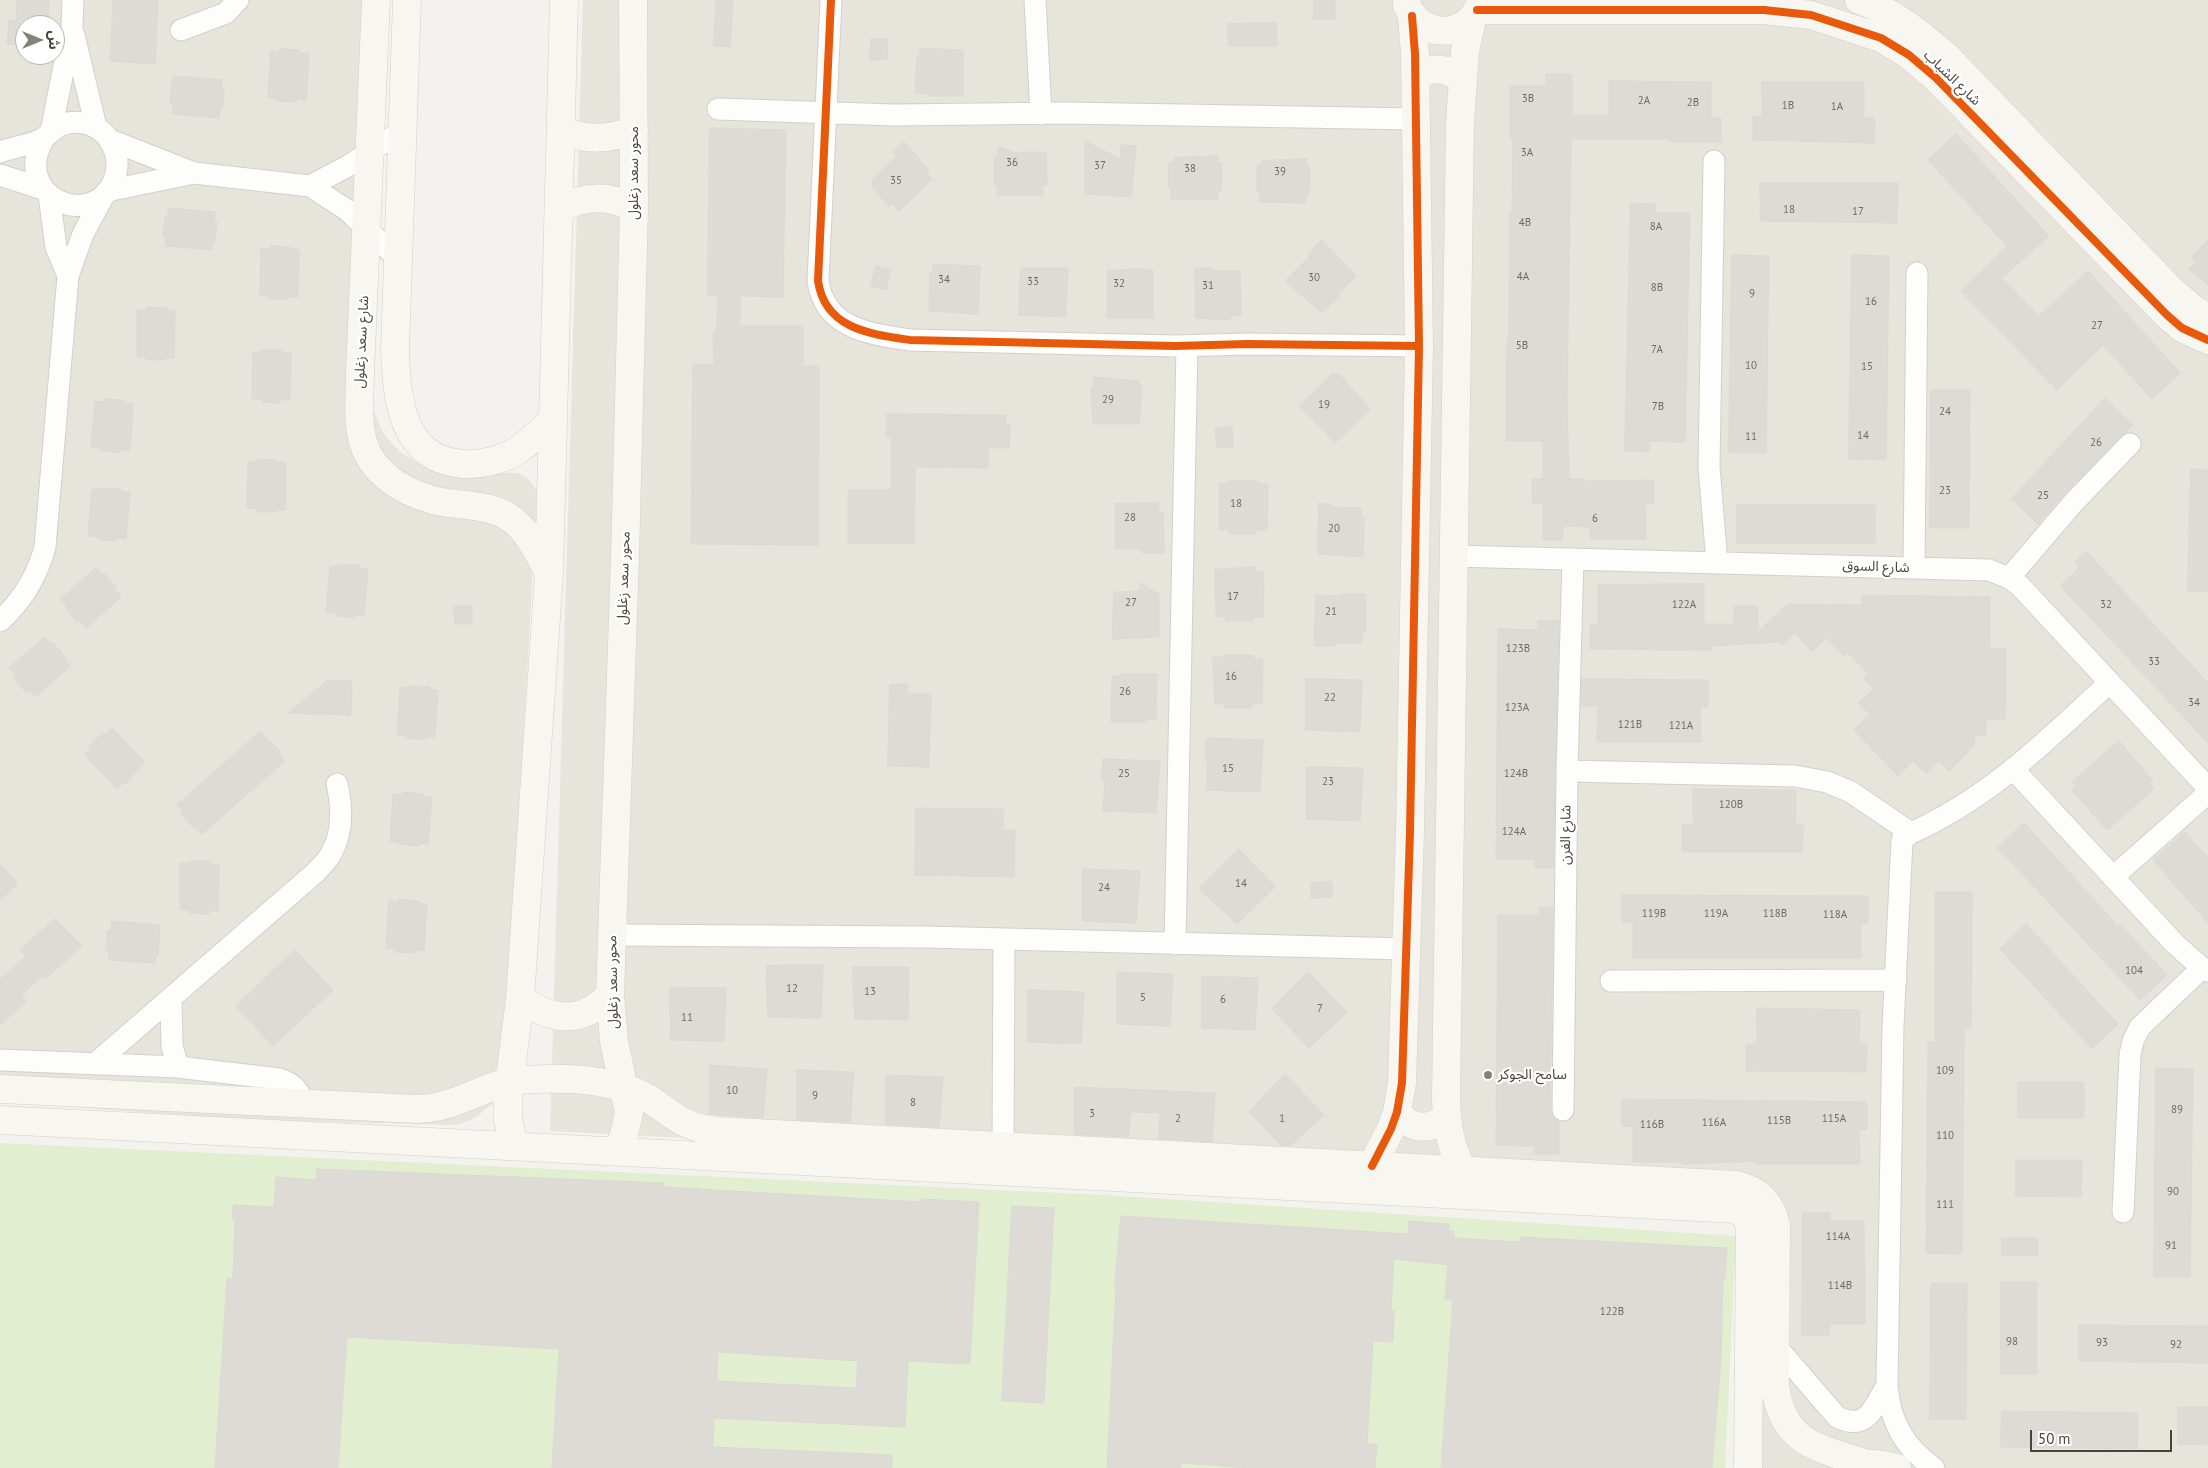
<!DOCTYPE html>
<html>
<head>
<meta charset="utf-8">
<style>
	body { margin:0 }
	#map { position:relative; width:2208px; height:1468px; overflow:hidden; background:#f4f2ee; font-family:"PT Sans","Noto Sans Arabic",sans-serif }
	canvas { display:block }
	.north { position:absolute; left:15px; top:15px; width:50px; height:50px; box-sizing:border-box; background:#fff; border:1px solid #b7b4b0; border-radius:50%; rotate:90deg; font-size:14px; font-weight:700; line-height:20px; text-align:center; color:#4b4439 }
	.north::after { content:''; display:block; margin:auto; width:18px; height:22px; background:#868178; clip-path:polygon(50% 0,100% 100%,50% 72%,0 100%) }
	.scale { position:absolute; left:2030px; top:1430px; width:142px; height:22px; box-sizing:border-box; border:2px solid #4b4439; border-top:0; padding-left:6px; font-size:15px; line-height:18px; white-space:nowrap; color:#4b4439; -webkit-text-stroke:4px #fff; paint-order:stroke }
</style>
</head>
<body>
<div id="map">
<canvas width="2208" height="1468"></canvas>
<div class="north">ش</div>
<div class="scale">50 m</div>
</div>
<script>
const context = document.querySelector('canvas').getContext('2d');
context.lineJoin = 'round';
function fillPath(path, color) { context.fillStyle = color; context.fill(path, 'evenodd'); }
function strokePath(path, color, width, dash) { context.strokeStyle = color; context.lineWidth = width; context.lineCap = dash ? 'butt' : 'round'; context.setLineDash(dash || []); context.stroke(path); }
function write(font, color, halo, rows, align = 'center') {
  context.font = font + ' "PT Sans","Noto Sans Arabic",sans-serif'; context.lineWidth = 4.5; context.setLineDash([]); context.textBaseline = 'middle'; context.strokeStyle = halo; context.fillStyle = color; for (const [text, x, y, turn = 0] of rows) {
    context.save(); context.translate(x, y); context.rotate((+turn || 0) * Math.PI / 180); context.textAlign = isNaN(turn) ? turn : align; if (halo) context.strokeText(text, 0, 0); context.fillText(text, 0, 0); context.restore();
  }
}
fillPath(new Path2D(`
	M0 0H389L371 383 373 409 383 433 400 452 423 466 448 472 518 473 527 478 534 485 537 494 505 1069 503 1087 491 1105 475 1118 456 1125 253 1120 0 1102ZM25 25H55V55H25Z
	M583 0H2208V1468H1755L1749 1192 550 1131Z`), '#e7e4dc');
fillPath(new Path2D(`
	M0 1143 1104 1195 1736 1236 1725 1468H0Z`), '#e1eecf');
const building = new Path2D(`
	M17 0H49L48 25H25L24 45 7 44 9 20H16Z
	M113 0H158L155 64 111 61Z
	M716 0H733L730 47 714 46Z
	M1314 0H1335V19H1314Z
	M1277 23V46H1228V24Z
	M871 39H888L887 60H870Z
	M920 48 963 50V96H929L930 94 915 93 917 55H920Z
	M280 49 300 50V53H309L306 100 297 99V102L277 101 278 98H268L271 51H280Z
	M1546 74H1572V115H1609V81L1711 82V118H1721V142H1670V139H1571L1567 399 1569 479H1584V481L1654 480V504H1645L1646 539H1590V527L1563 526 1562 540H1543V504H1533L1532 479H1543V441H1506L1507 338H1509L1510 212H1512L1513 139H1510V86H1546Z
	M173 76 222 80V89L224 90 222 109H220L219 118 172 114 173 105 170 104Z
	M1762 82H1864V118H1875L1874 143 1753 140V116H1762Z
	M710 128 786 130 783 297 740 296V326H803V366H819L818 545 691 544 693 364 714 365 713 332 717 329 718 296H708Z
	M1956 134 2049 236 2002 278 2039 316 2088 271 2180 373 2152 399 2103 345 2057 390 1961 291 2007 246 1928 160Z
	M1085 141 1120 159 1121 145 1136 146 1131 197 1085 194Z
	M904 142 929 170 926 172 932 179 899 211 892 204 889 206 871 186 873 184 871 181 896 156 894 152Z
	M999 147 1016 153 1019 152H1046L1047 185H1043V195H997V185H994V156H998Z
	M1218 156V163H1222L1221 191H1218V199H1171V188H1168L1169 162H1173L1174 158Z
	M1307 159 1306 166H1310L1309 194H1306V203L1260 202V192H1257V165H1262V161Z
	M1760 183H1898L1897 223 1761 221Z
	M1631 203 1655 204V213H1690L1685 442 1649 441V452L1625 451Z
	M168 208 215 212 214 221 217 222 215 242 212 241V250L165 246 166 237H163L165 217 168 218Z
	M1322 240 1356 276 1338 294 1340 296 1322 313 1285 281 1310 256 1308 254Z
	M2208 240V285L2189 269 2196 263 2191 258Z
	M271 246 290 247V249L299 250 298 297 289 296V299H269V296H260L261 248 271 249Z
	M1732 255 1769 256 1766 453H1729Z
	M1852 255 1889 256 1886 460 1849 459Z
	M933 264 980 266 978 314 929 311 930 272H933Z
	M876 266 891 270 886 290 871 286Z
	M1021 268H1068L1065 317 1019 315Z
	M1195 268H1212V271H1240L1241 315H1234L1230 319 1221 320 1196 318Z
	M1144 269V270H1153V318H1107V271Z
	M147 307 167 308V310L175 311 174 358H165V360H146V357H137V310H147Z
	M262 350H282V353H291L290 400H280V403L261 402V399H252L253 352H262Z
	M1334 373 1336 376 1338 373 1370 409 1335 443 1300 406Z
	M1094 377 1139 381V385L1142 386 1139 424H1093L1091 387 1094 385Z
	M1931 390H1970L1969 528H1930Z
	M2105 398 2133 425 2065 493 2038 524 2012 499Z
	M105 399 124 400V403L133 404 130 451 120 450V453L101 451V448H91L95 401 104 402Z
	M887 414 1006 415 1005 424H1010L1009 448H988V468L915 467 914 543H848V490H891V437H887Z
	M1232 427 1233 447 1217 448 1215 428Z
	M258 459 278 460V462H286V510H276V512H257V509L247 508 248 462H258Z
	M2191 469 2208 470V591H2188Z
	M1229 481H1258L1259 484H1268L1267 530H1256V534H1229V530H1219V483H1229Z
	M101 488 121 489V492H130L126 539 117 538V541L98 540V537L88 536 92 489 101 490Z
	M1158 503 1159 512H1163L1164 553H1142V549H1115V504Z
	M1319 503 1329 504 1335 507 1361 508V518H1364L1363 557 1318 554Z
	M1737 505H1875V543H1737Z
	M2086 551 2208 683V743L2060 586 2079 568 2076 561Z
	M339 564 359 565V568L368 569 364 616 355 615 354 618 336 616V613H326L330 566H339Z
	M1254 567 1255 571H1264L1263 617H1253V621H1225V616L1216 617 1215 570Z
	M96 568 102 575 104 573 117 588 115 590 121 597 86 628 80 621 77 622 65 608 67 606 61 599Z
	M1140 583 1159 594V637L1112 639 1114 592 1140 591Z
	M1704 584V624H1734V606H1758V632L1787 604 1862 605V595L1990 597V648L2006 649 2005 719H1986V735H1975L1974 746 1949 771 1939 760 1926 774 1913 761 1898 776 1854 730 1870 714 1858 703 1874 689 1864 678 1868 673 1847 652 1844 656 1826 638 1812 652 1795 633 1782 646 1778 642 1711 646V650L1590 649V625H1598V585Z
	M1342 594H1365L1366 632H1362V643H1338L1333 646H1314L1316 595 1342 596Z
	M454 606H472V624H455Z
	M1538 620 1559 621 1553 868H1535V859H1496L1498 629 1538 630Z
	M45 637 51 644 53 643 66 658 64 659 70 666 35 697 28 690 26 692 13 678 16 675 9 668Z
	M1224 655H1253L1254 659H1263L1262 704H1252V708H1224V704H1215L1213 657H1224Z
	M1121 674H1157L1156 720 1147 719V722H1111L1112 676H1121Z
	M1306 679 1362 680 1360 732 1306 730Z
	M1582 679 1708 680V707H1700L1701 742H1597L1598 706H1581Z
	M328 680 352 681 351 715 289 713Z
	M890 684H908V694H931L929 767 888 766Z
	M410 686 430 687 429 690H438L435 737H425V740L406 738V735L397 734 400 687 410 688Z
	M112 728 145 762 125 784 124 782 117 789 85 755 91 748 89 746 103 733 106 735Z
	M260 732 281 752 280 754 285 761 202 834 196 827 194 828 181 814 183 812 177 805Z
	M1206 738 1263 740 1260 792 1206 790 1208 760H1206Z
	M2119 741 2153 781 2149 784 2154 789 2107 830 2072 790 2076 787 2072 782Z
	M1103 759 1160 761 1156 813 1103 811 1105 781H1102Z
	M1307 767 1363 768 1360 821 1307 819Z
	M1693 789 1796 790 1795 825H1803L1802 852H1682V824H1693Z
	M403 792 423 794V796L432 797 428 844 419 843V846L399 844 400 842 390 841 393 794 403 795Z
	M916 808 1003 809V830H1015L1014 877 915 875Z
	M2024 823 2118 926 2120 924 2167 975 2140 1000 1998 848Z
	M2185 832 2208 858V923L2153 860Z
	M1239 849 1275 887 1237 924 1199 889Z
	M190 861H210V864H219L218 911H209V914L189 913V910H180V863H190Z
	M0 864 18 883 0 900Z
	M1083 869 1140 871 1136 923 1083 921Z
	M1332 882V897L1311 898V883Z
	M1936 892H1972L1971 1028H1964L1962 1254 1926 1253 1928 1042H1935Z
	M1622 895 1868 896V923L1861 924V958H1633V922H1622Z
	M399 899 419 901V903L427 904 424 951 415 950 414 953 395 952V949L386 948 389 901 399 902Z
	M1539 907H1553L1550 1110 1552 1117 1559 1122V1154H1535V1146L1496 1145 1498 915H1539Z
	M55 919 82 946 45 979 42 976 21 995 27 1001 0 1025V979L26 957 20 950Z
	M112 921 160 925 158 955 156 954 155 963 108 960 109 950H106L108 930 111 931Z
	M2026 924 2118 1024 2092 1049 2000 949Z
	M295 950 333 990 273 1046 236 1006Z
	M799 965H823L821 1018 768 1017 766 966Z
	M853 967H909L908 1020 855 1019Z
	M1117 972 1173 974 1170 1026 1117 1024Z
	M1308 972 1347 1012 1309 1048 1272 1009Z
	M1202 976 1258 978 1255 1030 1202 1028Z
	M670 987 726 988 724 1041 671 1040Z
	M1028 990 1084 992 1081 1044 1028 1042Z
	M1757 1008 1860 1010 1859 1044H1867L1866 1072 1746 1071V1044H1757Z
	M710 1065 767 1069 763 1118 710 1114Z
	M2156 1068 2193 1069 2190 1277H2154Z
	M797 1070 854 1072 850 1122 797 1120Z
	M1285 1074 1324 1115 1290 1146 1281 1145 1249 1112Z
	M886 1075 943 1077 939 1127 886 1124Z
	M2018 1082H2084V1118H2018Z
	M1075 1087 1215 1093 1212 1142 1159 1139 1160 1113 1131 1112 1128 1137 1075 1134Z
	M1622 1099 1867 1102V1129L1859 1130 1860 1164H1757V1161L1682 1164V1162H1633V1127L1622 1126Z
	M2016 1160H2082L2081 1197 2016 1196Z
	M317 1169 664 1183V1187L922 1202V1199L979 1202 970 1364 908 1361 905 1427 714 1418 713 1447 892 1455V1468H552L559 1349 347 1337 338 1468H215L227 1278 233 1279 235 1219H232L233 1205 274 1207 276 1177 316 1180ZM718 1352 858 1361 856 1388 717 1381Z
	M1012 1206 1054 1208 1044 1403 1002 1401Z
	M1803 1213H1830V1221H1864L1865 1324H1830L1829 1335H1802Z
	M1121 1216 1408 1234 1409 1221 1449 1224V1231H1454V1238L1520 1242 1521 1237 1727 1248 1725 1279H1723L1721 1359 1712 1468H1441L1453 1300H1445L1448 1265 1394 1259 1391 1311H1394L1393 1342 1373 1341 1367 1444H1377L1375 1468H1250L1181 1463V1468H1107L1116 1287H1115Z
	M2002 1238H2038V1255H2002Z
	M2001 1282H2037V1374H2001Z
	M1931 1283H1967L1966 1419H1930Z
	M2079 1325 2208 1326V1363L2079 1361Z
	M2178 1407H2208V1445L2178 1444Z
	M2002 1411 2138 1413 2137 1449 2001 1447Z`);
fillPath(building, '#dedbd6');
strokePath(building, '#dcd9d4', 1);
const street = new Path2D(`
	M831 0 818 281C825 329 870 334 910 340L1175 346 1247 344 1419 346
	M1035 0 1041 114
	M181 30 226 13 238 0
	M74 35 96 127
	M718 109 894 115 1065 113 1416 119
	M51 131 72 27 73 0
	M110 140 194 173 310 186 347 210 397 258
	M0 152C13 147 32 145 44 138 49 134 53 129 59 126 78 117 102 125 111 143 118 155 119 167 114 180 95 231 9 199 44 138
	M1714 161 1709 467 1717 563
	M0 175 43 189
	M310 186 348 166 403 130
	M107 191 194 173
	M49 195 56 247 68 276
	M1453 556 1989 570 2009 578 2020 586 2208 788
	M1914 568 1917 273
	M2009 578 2074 502 2130 444
	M0 621C23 600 37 577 45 547L68 276 83 234 104 195
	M2014 770 2175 944 2202 968 2208 971
	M1567 771 1795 776 1827 782 1851 792 1911 833C1991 797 2047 740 2110 682
	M1911 833 1902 840 1893 1026 1887 1385C1890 1422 1904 1447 1934 1468
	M2113 877 2208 793
	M612 935 925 937 1407 949
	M1175 944 1187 346
	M1611 981 1896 980
	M171 999 172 1046 178 1067
	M0 1060 178 1067 279 1079C294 1084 298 1089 304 1104
	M96 1063 316 872C321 866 328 860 331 854 343 833 342 806 337 784
	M1563 1110 1567 771 1573 559
	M1003 1147 1004 940
	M2123 1212 2130 1055 2133 1041 2140 1027 2202 968
	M1775 1345 1837 1417C1867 1432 1874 1407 1887 1385`);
const secondary = new Path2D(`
	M376 0 360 373C360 396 357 420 363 442 374 478 413 498 448 503 470 506 495 506 513 520 530 534 539 555 549 573
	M407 0 395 350C397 399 401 459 463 464 481 465 503 460 518 450 531 441 542 430 553 420
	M1859 0C1892 11 1921 34 1947 57L2172 291 2196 311 2208 317
	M1407 5C1420 37 1462 40 1478 9
	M1477 10H1764L1811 15 1881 38 1909 55 1936 78 2167 315 2182 328 2208 340
	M1416 77C1432 66 1447 67 1462 80
	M562 131C587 140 608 140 634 130
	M560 209C586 195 608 195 634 208
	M520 999C553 1021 581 1025 610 995
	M0 1089 417 1109C447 1109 471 1094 500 1084 521 1077 576 1078 599 1082 615 1084 631 1089 646 1097 674 1114 680 1127 717 1131L1736 1185C1758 1190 1771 1203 1776 1225L1775 1386C1783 1444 1817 1447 1864 1463
	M1397 1112C1411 1130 1430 1132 1447 1116
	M0 1120 1736 1209 1746 1216 1750 1226 1748 1468
	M514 1145 508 1120V1094L520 999 549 573 564 0
	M616 1150 623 1139 629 1113 614 1041 610 995 625 558 634 208 633 0
	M1372 1166 1391 1129 1397 1112 1402 1083 1410 831 1419 346 1415 54 1412 16
	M1463 1171C1450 1147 1447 1125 1446 1098L1460 122 1465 52 1472 19
	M1847 1465C1864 1463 1880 1463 1897 1468`);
strokePath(street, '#d2d0cb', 23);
strokePath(secondary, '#d3cfc5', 29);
strokePath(street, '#fdfdfc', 21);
strokePath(secondary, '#f7f6f1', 28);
strokePath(new Path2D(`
	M831 0 818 281C825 329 870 334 910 340L1175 346 1247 344 1419 346
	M1477 10H1764L1811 15 1881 38 1909 55 1936 78 2167 315 2182 328 2208 340
	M1372 1166 1391 1129 1397 1112 1402 1083 1410 831 1419 346 1415 54 1412 16`), '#e8590c', 8);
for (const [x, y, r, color] of [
	[1488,1075,5,"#868178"]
]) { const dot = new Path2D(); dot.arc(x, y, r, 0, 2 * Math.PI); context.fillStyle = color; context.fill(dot); strokePath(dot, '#fff', 2); }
write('11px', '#706a61', null, [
	["3B",1528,99],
	["2A",1644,101],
	["2B",1693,103],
	["1B",1788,106],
	["1A",1837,107],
	["3A",1527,153],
	["36",1012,163],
	["37",1100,166],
	["38",1190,169],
	["39",1280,172],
	["35",896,181],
	["18",1789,210],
	["17",1858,212],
	["4B",1525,223],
	["8A",1656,227],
	["4A",1523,277],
	["30",1314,278],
	["34",944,280],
	["33",1033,282],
	["32",1119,284],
	["31",1208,286],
	["8B",1657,288],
	["9",1752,294],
	["16",1871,302],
	["27",2097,326],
	["5B",1522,346],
	["7A",1657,350],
	["10",1751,366],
	["15",1867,367],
	["29",1108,400],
	["19",1324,405],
	["7B",1658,407],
	["24",1945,412],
	["14",1863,436],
	["11",1751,437],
	["26",2096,443],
	["23",1945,491],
	["25",2043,496],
	["18",1236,504],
	["28",1130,518],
	["6",1595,519],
	["20",1334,529],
	["17",1233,597],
	["27",1131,603],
	["122A",1684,605],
	["32",2106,605],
	["21",1331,612],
	["123B",1518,649],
	["33",2154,662],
	["16",1231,677],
	["26",1125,692],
	["22",1330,698],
	["34",2194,703],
	["123A",1517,708],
	["121B",1630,725],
	["121A",1681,726],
	["15",1228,769],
	["25",1124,774],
	["124B",1516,774],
	["23",1328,782],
	["120B",1731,805],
	["124A",1514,832],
	["14",1241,884],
	["24",1104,888],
	["119B",1654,914],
	["119A",1716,914],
	["118B",1775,914],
	["118A",1835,915],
	["104",2134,971],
	["12",792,989],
	["13",870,992],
	["5",1143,998],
	["6",1223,1000],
	["7",1320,1009],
	["11",687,1018],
	["109",1945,1071],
	["10",732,1091],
	["9",815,1096],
	["8",913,1103],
	["89",2177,1110],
	["3",1092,1114],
	["2",1178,1119],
	["1",1282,1119],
	["115A",1834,1119],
	["115B",1779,1121],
	["116A",1714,1123],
	["116B",1652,1125],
	["110",1945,1136],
	["90",2173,1192],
	["111",1945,1205],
	["114A",1838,1237],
	["91",2171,1246],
	["114B",1840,1286],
	["122B",1612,1312],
	["98",2012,1342],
	["93",2102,1343],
	["92",2176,1345]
]);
write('14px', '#4b4439', '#fff', [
	["شارع الشباب",1952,78,44],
	["محور سعد زغلول",634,173,-90],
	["شارع سعد زغلول",362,342,-87],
	["شارع السوق",1876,567,2],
	["محور سعد زغلول",624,578,-88],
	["شارع الفرن",1566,835,-89],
	["محور سعد زغلول",613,982,-91]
]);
write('14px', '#4b4439', '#fff', [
	["سامح الجوكر",1498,1075]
], 'left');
</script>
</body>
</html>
